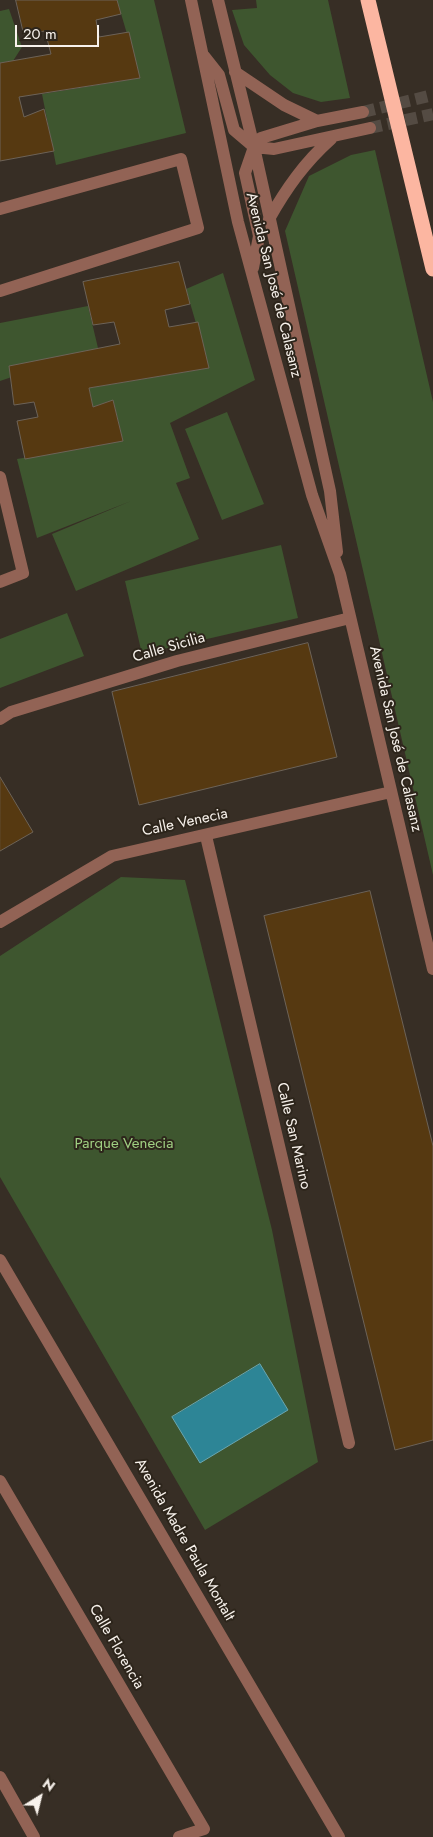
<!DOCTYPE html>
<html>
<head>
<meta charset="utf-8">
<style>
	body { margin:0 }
	#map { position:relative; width:433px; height:1837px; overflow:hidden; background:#372e25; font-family:Jost,sans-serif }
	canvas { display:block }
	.north { position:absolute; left:15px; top:1772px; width:50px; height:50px; -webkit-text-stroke:4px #2d251b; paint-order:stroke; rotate:36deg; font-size:14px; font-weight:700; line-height:20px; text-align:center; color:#f8f2ec }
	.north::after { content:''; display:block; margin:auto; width:18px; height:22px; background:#f8f2ec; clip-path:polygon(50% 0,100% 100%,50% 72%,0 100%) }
	.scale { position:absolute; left:15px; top:25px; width:84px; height:22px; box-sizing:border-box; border:2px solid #f8f2ec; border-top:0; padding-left:6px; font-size:15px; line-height:18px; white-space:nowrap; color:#f8f2ec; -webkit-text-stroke:4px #2d251b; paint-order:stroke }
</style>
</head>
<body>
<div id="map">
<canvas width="433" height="1837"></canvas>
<div class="north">N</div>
<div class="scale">20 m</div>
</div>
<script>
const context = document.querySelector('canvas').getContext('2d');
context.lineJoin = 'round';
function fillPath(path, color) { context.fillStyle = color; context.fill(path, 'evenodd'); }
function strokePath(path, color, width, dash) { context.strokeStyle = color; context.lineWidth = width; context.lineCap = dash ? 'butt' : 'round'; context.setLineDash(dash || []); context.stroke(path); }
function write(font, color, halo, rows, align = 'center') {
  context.font = font + ' Jost,sans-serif'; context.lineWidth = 4; context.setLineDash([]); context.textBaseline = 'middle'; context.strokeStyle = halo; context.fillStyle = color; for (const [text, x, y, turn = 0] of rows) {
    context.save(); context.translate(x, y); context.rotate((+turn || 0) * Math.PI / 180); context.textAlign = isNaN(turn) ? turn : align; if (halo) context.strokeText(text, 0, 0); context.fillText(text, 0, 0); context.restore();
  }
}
fillPath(new Path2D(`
	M117 0H154L186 133 56 165 42 94 140 78Z
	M256 0H328L350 98 321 102 293 93 270 75 244 45 232 10 257 8Z
	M9 9 22 47 13 61 0 63V11Z
	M375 150 433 402V875L285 231 309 176 351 155Z
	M223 273 255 380 170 423 190 478 176 483 199 539 76 591 52 534 131 501 37 538 17 459 123 441 113 400 93 407 89 388 209 368 186 289Z
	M88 306 98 348 0 381V323Z
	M227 412 264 504 222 520 185 429Z
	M281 545 298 618 142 654 125 581Z
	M67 613 84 656 0 688V639Z
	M121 877 185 880 272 1230 318 1462 205 1530 0 1177V956Z`), '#3e562f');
const water = new Path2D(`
	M260 1364 288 1410 200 1463 172 1417Z`);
fillPath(water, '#2d8596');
strokePath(water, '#6aa6b0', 1);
const building = new Path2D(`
	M16 0H117L121 14 96 20 99 37 129 32 140 78 19 97 24 117 44 109 54 151 0 161V63L51 54 45 31 24 34Z
	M179 262 190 304 165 310 169 327 198 322 209 368 89 388 93 407 113 400 123 441 25 459 17 421 38 417 34 402 14 405 9 366 120 344 114 322 93 325 83 282Z
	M308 643 337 757 139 805 112 692Z
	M0 777 33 832 0 851Z
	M370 891 433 1146V1440L395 1450 264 916Z`);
fillPath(building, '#563911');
strokePath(building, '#6d6358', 1);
strokePath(new Path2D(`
	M363 112 433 95
	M370 128 433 114`), '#544b43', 12, [12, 6]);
strokePath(new Path2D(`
	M191 0 238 222 312 495 340 574 433 969
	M218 0 254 147 330 491 337 552
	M204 56 219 75 234 130 254 147 274 149 370 128
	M235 72 284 105 317 121
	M0 209 181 159 198 228 0 291
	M269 219C286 189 304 163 331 139
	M253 268 259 236 245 173 254 147 261 138 317 121 363 112
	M0 477 23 573 0 582
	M0 719 11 712 177 661 350 618
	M206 836 349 1443
	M0 922 112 856 391 792
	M0 1260 339 1837
	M0 1481 204 1829 179 1837
	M0 1777 34 1837`), '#926355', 12);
strokePath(new Path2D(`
	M368 0 433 269`), '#fcb6a1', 15);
write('15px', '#f8f2ec', '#2d251b', [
	["Avenida San José de Calasanz",273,285,76],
	["Calle Sicilia",169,648,-16],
	["Avenida San José de Calasanz",395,739,77],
	["Calle Venecia",185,823,-12],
	["Calle San Marino",293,1136,77],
	["Avenida Madre Paula Montalt",184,1540,60],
	["Calle Florencia",116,1647,60]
]);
write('15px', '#9fcf82', '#2d251b', [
	["Parque Venecia",124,1144]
]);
</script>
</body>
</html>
